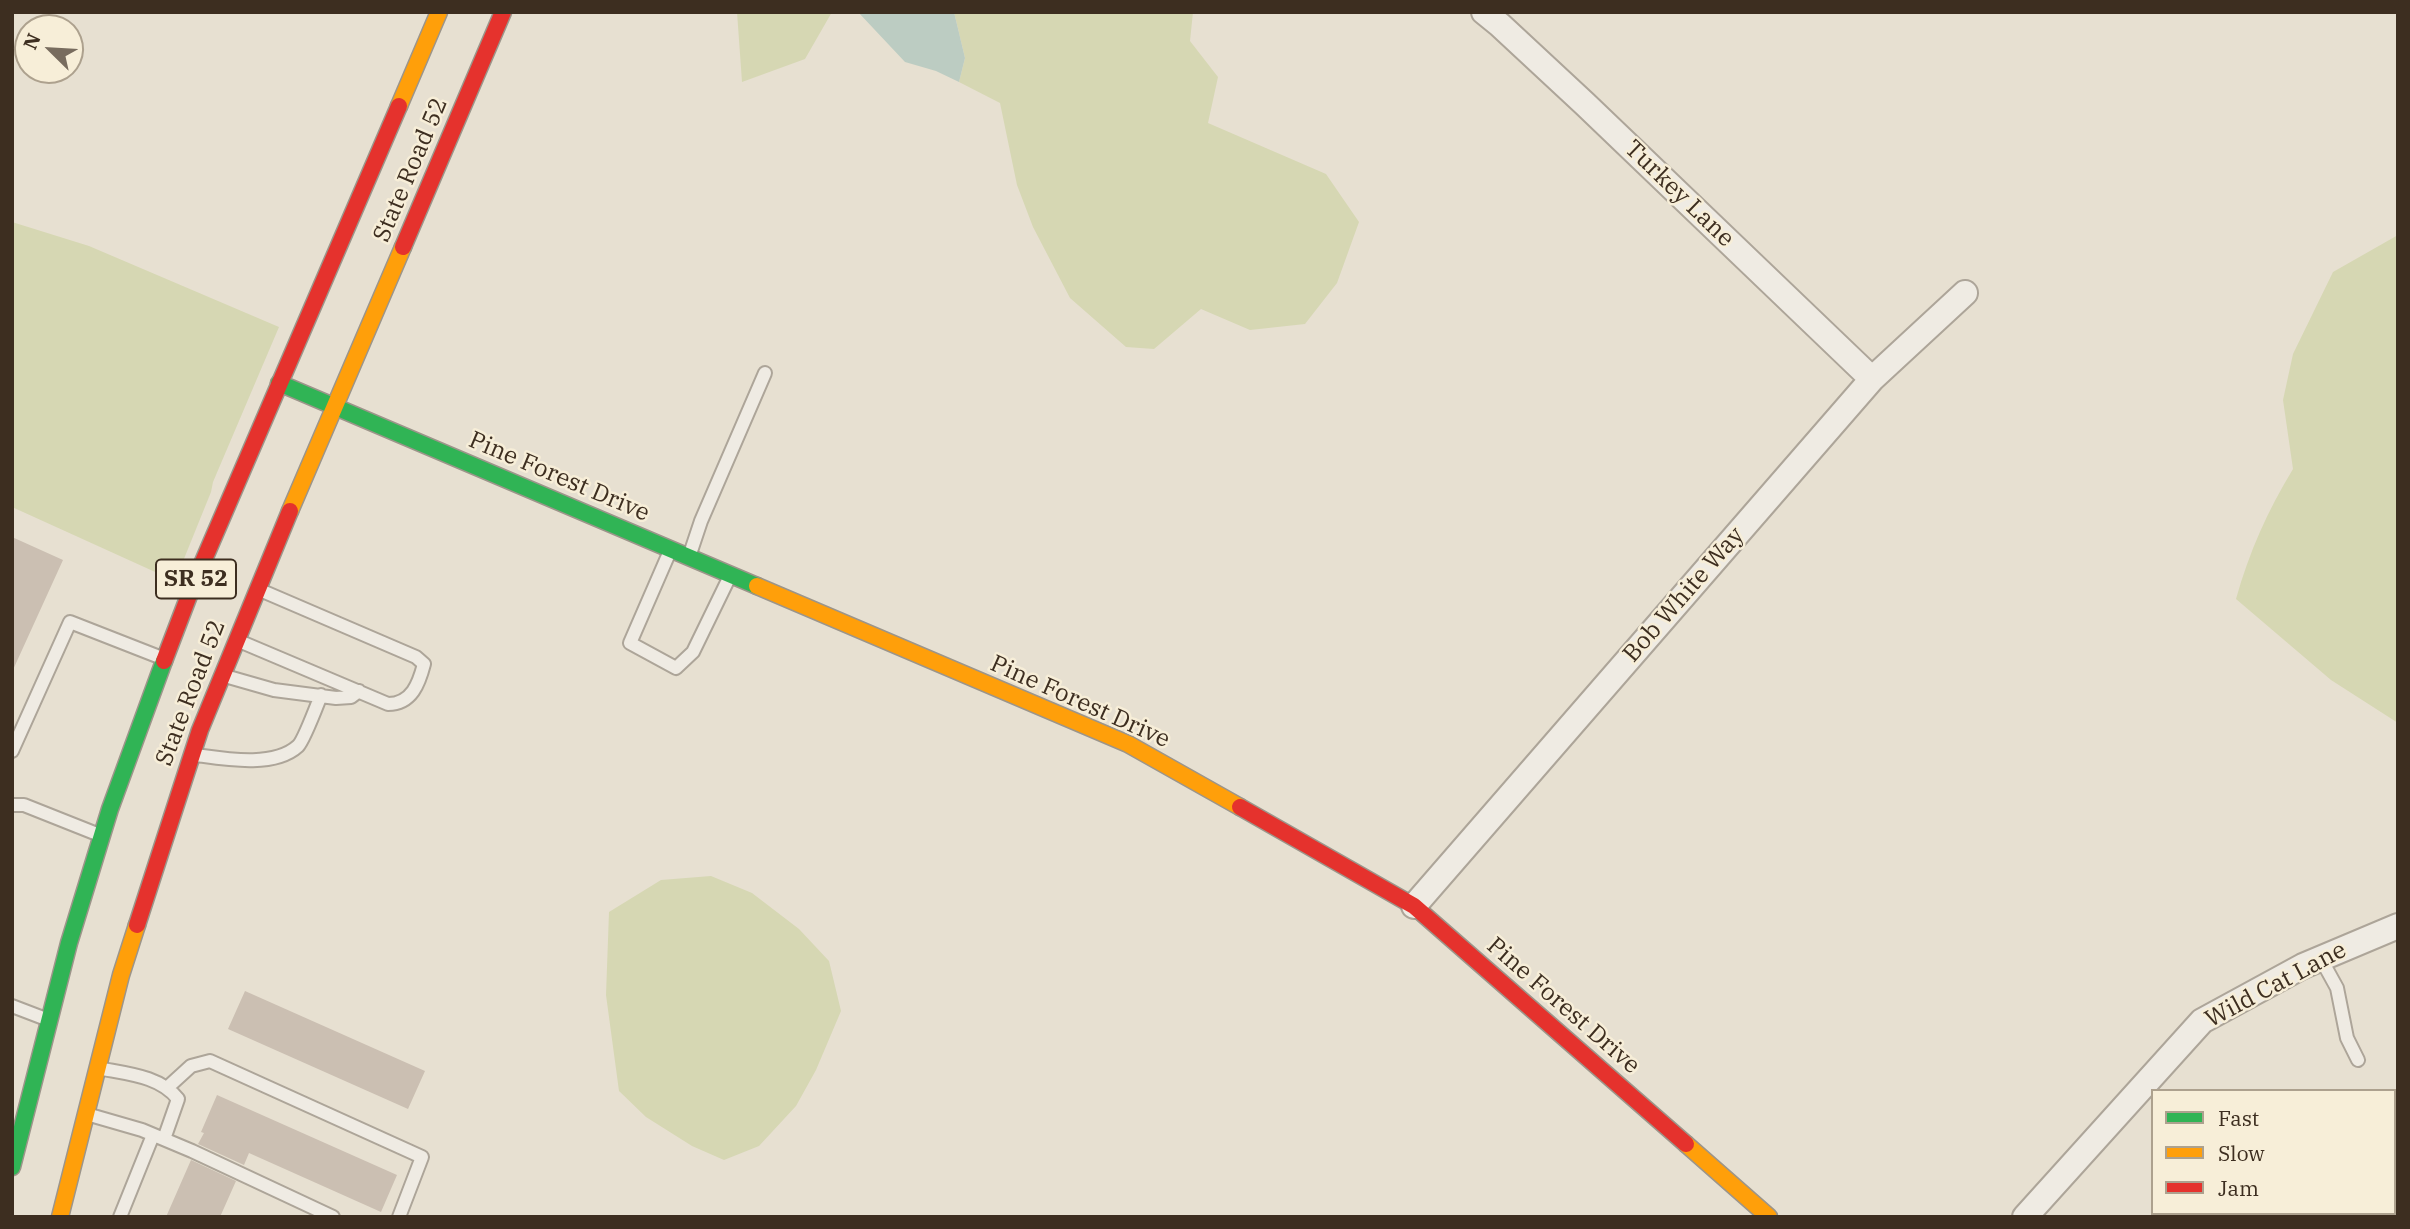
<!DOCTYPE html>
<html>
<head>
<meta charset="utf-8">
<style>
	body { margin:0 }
	#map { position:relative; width:2410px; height:1229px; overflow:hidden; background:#e7e0d1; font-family:"IBM Plex Serif",serif }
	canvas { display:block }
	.frame { position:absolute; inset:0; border:14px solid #3d2e20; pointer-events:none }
	.legend { position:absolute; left:2151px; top:1089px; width:245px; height:126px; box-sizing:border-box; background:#f7eed8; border:2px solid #ada18e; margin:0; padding:9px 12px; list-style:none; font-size:21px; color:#3d2e20 }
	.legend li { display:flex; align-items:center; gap:14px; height:35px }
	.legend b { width:35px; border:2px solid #ada18e }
	.north { position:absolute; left:14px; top:14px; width:70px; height:70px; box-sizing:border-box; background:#f7eed8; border:2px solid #ada18e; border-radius:50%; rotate:294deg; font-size:19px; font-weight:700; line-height:28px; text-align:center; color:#3d2e20 }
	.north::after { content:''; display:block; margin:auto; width:24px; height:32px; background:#786c5e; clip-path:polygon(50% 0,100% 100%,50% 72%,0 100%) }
</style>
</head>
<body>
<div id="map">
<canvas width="2410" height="1229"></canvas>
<div class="frame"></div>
<ul class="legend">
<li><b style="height:9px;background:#30b455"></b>Fast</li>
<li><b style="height:9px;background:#ff9f0a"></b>Slow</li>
<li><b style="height:9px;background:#e5322d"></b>Jam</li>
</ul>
<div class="north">N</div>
</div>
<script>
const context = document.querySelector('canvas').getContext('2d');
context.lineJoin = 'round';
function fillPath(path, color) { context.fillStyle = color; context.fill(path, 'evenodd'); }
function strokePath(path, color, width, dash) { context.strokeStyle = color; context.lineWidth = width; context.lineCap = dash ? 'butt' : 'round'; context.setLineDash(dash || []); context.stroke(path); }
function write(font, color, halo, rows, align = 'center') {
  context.font = font + ' "IBM Plex Serif",serif'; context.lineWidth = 5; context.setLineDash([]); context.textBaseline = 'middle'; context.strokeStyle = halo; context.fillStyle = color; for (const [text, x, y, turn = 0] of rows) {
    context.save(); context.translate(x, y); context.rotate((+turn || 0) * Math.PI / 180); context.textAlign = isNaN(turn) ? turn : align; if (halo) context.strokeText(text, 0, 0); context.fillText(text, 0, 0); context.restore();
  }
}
fillPath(new Path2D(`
	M737 12H832L805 59 742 82Z
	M954 12H1193L1190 41 1218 77 1208 123 1326 174 1359 222 1337 283 1305 324 1250 330 1201 309 1154 349 1126 347 1070 298 1033 227 1017 185 1000 103 959 82 965 58Z
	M12 222 89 246 279 327 213 482 211 492 175 581 12 507Z
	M2398 235V723L2331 680 2236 599C2249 552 2268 510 2293 469L2283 400 2293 354 2333 272Z
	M711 876 752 893 799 929 829 961 841 1011 816 1070 796 1106 759 1146 724 1160 692 1146 646 1117 619 1091 606 995 609 912 661 880Z`), '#d6d7b3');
fillPath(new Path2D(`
	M858 12H954L965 58 959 82 936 71 905 62Z`), '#bcccc2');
fillPath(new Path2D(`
	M12 537 63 560 12 672Z
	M245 991 425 1071 408 1109 228 1029Z
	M217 1095 397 1175 381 1212 249 1153 244 1165 198 1144 204 1133 201 1132Z
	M191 1160 236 1181 220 1217H166Z`), '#cbbfb2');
const lane = new Path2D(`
	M670 551 630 643 676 668 693 652 729 578
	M689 557 701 521 765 373
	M239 641 388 704C412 704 419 683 424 664L416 657 260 590
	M225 676 274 690 336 698 351 697 359 691
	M12 751 70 622 162 658
	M196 755C225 759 274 768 298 746 304 740 317 705 321 695
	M12 805H24L97 834
	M2321 959 2337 988 2347 1038 2358 1060
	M12 1006 46 1019
	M103 1069C130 1074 161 1077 178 1099L164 1139
	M168 1087 191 1066 210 1061 422 1157 399 1217
	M90 1115 142 1130 192 1151 333 1217
	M120 1217 153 1135`);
const street = new Path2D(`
	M1484 12 1500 25 1585 104 1872 379
	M1414 906 1872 379 1965 293
	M2025 1217 2202 1021 2303 966 2398 926`);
const fast = new Path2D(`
	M279 383 757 586
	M12 1167 69 943 110 809 164 661`);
const slow = new Path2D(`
	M399 106 439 12
	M290 511 403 247
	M757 586 1128 744 1240 807
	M1686 1144 1769 1217
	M60 1217 121 975 137 925`);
const jam = new Path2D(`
	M403 247 503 12
	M164 661 193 585 399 106
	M1240 807 1414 906 1686 1144
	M137 925 200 730 290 511`);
strokePath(lane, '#ada599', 16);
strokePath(street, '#ada599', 28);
strokePath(fast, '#9c958a', 19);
strokePath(slow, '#9c958a', 19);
strokePath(jam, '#9c958a', 19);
strokePath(lane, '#efebe3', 12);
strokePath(street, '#efebe3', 24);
strokePath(fast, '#30b455', 16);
strokePath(slow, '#ff9f0a', 16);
strokePath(jam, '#e5322d', 16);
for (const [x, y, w] of [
	[196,579,80]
]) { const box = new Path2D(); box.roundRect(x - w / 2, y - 19.5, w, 39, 5); context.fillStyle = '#f7eed8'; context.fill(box); strokePath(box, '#3d2e20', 2); }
write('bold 23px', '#3d2e20', null, [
	["SR 52",196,579]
]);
write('24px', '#3d2e20', '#f7eed8', [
	["State Road 52",411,170,-67],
	["Turkey Lane",1679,194,44],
	["Pine Forest Drive",559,477,23],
	["Bob White Way",1684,595,-49],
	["State Road 52",191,693,-69],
	["Pine Forest Drive",1080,702,24],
	["Wild Cat Lane",2276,985,-28],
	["Pine Forest Drive",1563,1006,41]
]);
</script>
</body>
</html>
